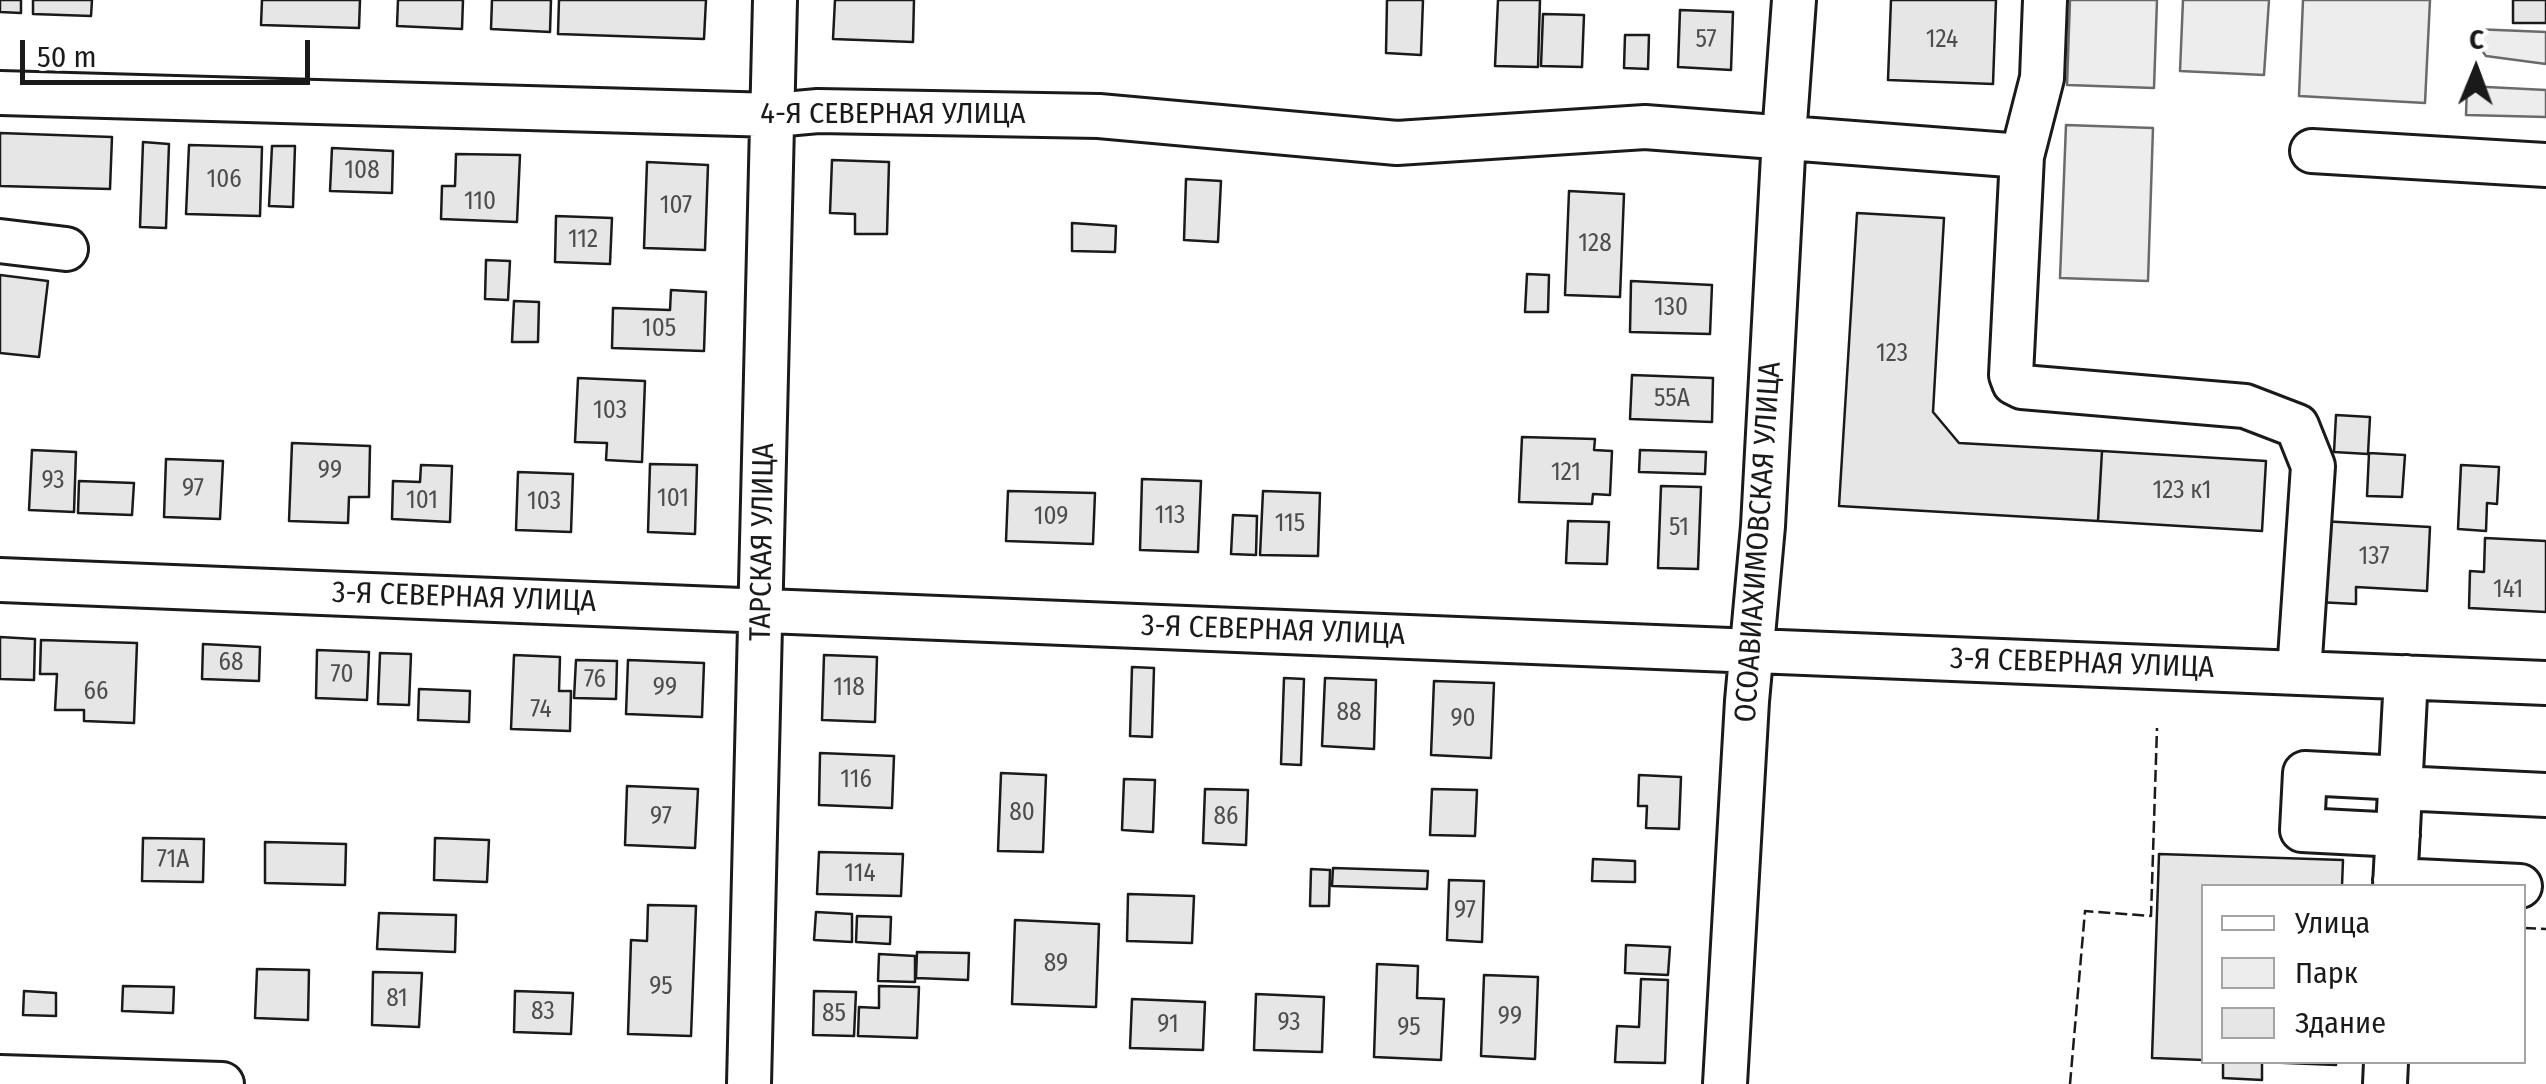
<!DOCTYPE html>
<html>
<head>
<meta charset="utf-8">
<style>
	body { margin:0 }
	#map { position:relative; width:2546px; height:1084px; overflow:hidden; background:#fff; font-family:"Fira Sans Condensed",sans-serif }
	canvas { display:block }
	.legend { position:absolute; left:2201px; top:884px; width:325px; height:180px; box-sizing:border-box; background:#fff; border:2px solid #a3a3a3; margin:0; padding:12px 18px; list-style:none; font-size:30px; color:#1a1a1a }
	.legend li { display:flex; align-items:center; gap:20px; height:50px }
	.legend b { width:50px; border:2px solid #a3a3a3 }
	.north { position:absolute; left:2426px; top:20px; width:100px; height:100px; -webkit-text-stroke:8px #fff; paint-order:stroke; rotate:1deg; font-size:28px; font-weight:700; line-height:40px; text-align:center; color:#1a1a1a }
	.north::after { content:''; display:block; margin:auto; width:35px; height:45px; background:#1a1a1a; clip-path:polygon(50% 0,100% 100%,50% 72%,0 100%) }
	.scale { position:absolute; left:20px; top:40px; width:290px; height:45px; box-sizing:border-box; border:5px solid #1a1a1a; border-top:0; padding-left:12px; font-size:30px; line-height:35px; white-space:nowrap; color:#1a1a1a; -webkit-text-stroke:8px #fff; paint-order:stroke }
</style>
</head>
<body>
<div id="map">
<canvas width="2546" height="1084"></canvas>
<ul class="legend">
<li><b style="height:12px;background:#fff"></b>Улица</li>
<li><b style="height:28px;background:#ededed"></b>Парк</li>
<li><b style="height:28px;background:#e6e6e6"></b>Здание</li>
</ul>
<div class="north">С</div>
<div class="scale">50 m</div>
</div>
<script>
const context = document.querySelector('canvas').getContext('2d');
context.lineJoin = 'round';
function fillPath(path, color) { context.fillStyle = color; context.fill(path, 'evenodd'); }
function strokePath(path, color, width, dash) { context.strokeStyle = color; context.lineWidth = width; context.lineCap = dash ? 'butt' : 'round'; context.setLineDash(dash || []); context.stroke(path); }
function write(font, color, halo, rows, align = 'center') {
  context.font = font + ' "Fira Sans Condensed",sans-serif'; context.lineWidth = 8; context.setLineDash([]); context.textBaseline = 'middle'; context.strokeStyle = halo; context.fillStyle = color; for (const [text, x, y, turn = 0] of rows) {
    context.save(); context.translate(x, y); context.rotate((+turn || 0) * Math.PI / 180); context.textAlign = isNaN(turn) ? turn : align; if (halo) context.strokeText(text, 0, 0); context.fillText(text, 0, 0); context.restore();
  }
}
const green = new Path2D(`
	M2070 0H2157L2154 88 2067 85Z
	M2183 0H2269L2264 75 2180 71Z
	M2303 0H2430L2425 103 2299 96Z
	M2473 29 2546 32V64L2486 56 2477 44Z
	M2467 86 2546 90V117L2466 115Z
	M2066 125 2153 128 2148 281 2060 278Z`);
fillPath(green, '#ededed');
strokePath(green, '#6a6a6a', 2.5);
const building = new Path2D(`
	M0 0H21V13L0 12Z
	M33 0H92L91 16 33 14Z
	M262 0H360L359 28 261 25Z
	M398 0H463L462 29 397 26Z
	M492 0H551L550 32 491 29Z
	M559 0H706L704 39 558 34Z
	M835 0H914L913 42 833 39Z
	M1387 0H1423L1421 55 1386 53Z
	M1498 0H1540L1538 67 1495 66Z
	M1891 0H1996L1993 84 1888 80Z
	M2513 0H2546V23H2513Z
	M1680 10 1733 12 1731 70 1678 67Z
	M1543 14 1584 15 1582 67 1541 66Z
	M1625 35H1649L1648 69 1624 68Z
	M0 133 112 137 110 189 0 186Z
	M143 142 169 144 166 228 140 227Z
	M189 145 262 147 260 216 186 214Z
	M272 146H295L293 207 269 206Z
	M332 148 393 151 392 193 330 191Z
	M456 154 520 155 517 222 441 219 442 186H455Z
	M832 160 889 162 887 234H855V214L830 213Z
	M647 162 708 165 705 250 644 248Z
	M1186 179 1221 181 1218 242 1184 240Z
	M1569 191 1624 194 1620 297 1565 295Z
	M1857 213 1944 218 1933 412 1959 443 2102 451 2098 521 1839 506Z
	M556 216 612 218 610 264 555 262Z
	M1072 223 1116 226 1115 252 1072 251Z
	M486 260 510 261 508 300 485 299Z
	M1527 274 1549 275 1548 312H1525Z
	M0 275 48 281 39 357 0 353Z
	M1631 281 1712 285 1710 334 1630 332Z
	M671 290 706 292 704 351 612 348 613 308 670 310Z
	M514 301 539 302 538 342H512Z
	M1632 375 1713 378 1712 422 1630 419Z
	M578 378 645 381 642 462 606 460 607 443 575 442Z
	M2336 415 2370 417 2368 454 2334 452Z
	M1522 437 1595 439 1594 450 1612 451 1610 495 1593 494 1592 504 1519 502Z
	M292 443 370 446 369 497H349L348 523 289 521Z
	M32 450 76 452 74 512 29 510Z
	M1640 450 1706 452 1705 474 1639 472Z
	M2102 451 2266 461 2262 531 2098 521Z
	M2369 453 2405 455 2402 497 2367 496Z
	M166 459 223 461 220 519 164 517Z
	M650 464 697 465 695 534 648 532Z
	M421 465 452 466 450 522 392 519 393 481 420 482Z
	M2461 465 2499 467 2497 504 2487 503 2486 531 2458 529Z
	M518 472 573 474 571 532 516 530Z
	M1142 479 1201 481 1198 552 1140 550Z
	M79 481 134 483 132 515 78 513Z
	M1661 486 1701 487 1698 569 1658 568Z
	M1008 491 1095 493 1093 544 1006 541Z
	M1263 491 1320 493 1318 556 1260 555Z
	M1233 515 1257 516 1256 555 1231 554Z
	M1568 521 1609 522 1607 564 1566 563Z
	M2321 521 2430 527 2427 591 2356 587V604L2317 602Z
	M2485 538 2546 541V612L2469 608 2470 571 2484 572Z
	M0 637 35 639 34 680 0 679Z
	M41 640 137 643 134 723 84 721V710H55L57 674H40Z
	M203 644 260 647 259 681 202 679Z
	M317 650 369 652 367 700 316 698Z
	M380 653 411 654 409 705 378 704Z
	M514 655 560 657 559 691H571L570 731 511 729Z
	M824 655 877 657 875 722 822 720Z
	M576 660 617 661 616 699 574 698Z
	M628 660 704 663 702 717 626 714Z
	M1132 667 1154 668 1152 737 1130 736Z
	M1284 678 1304 679 1301 765 1281 764Z
	M1325 678 1376 680 1374 749 1322 746Z
	M1434 681 1494 683 1491 758 1431 755Z
	M419 689 470 691 469 722 418 720Z
	M820 753 894 756 892 808 819 805Z
	M1001 773 1046 775 1043 852 998 851Z
	M1639 775 1681 777 1679 829 1646 828 1647 806H1638Z
	M1124 779 1155 780 1153 832 1122 830Z
	M627 786 698 789 695 848 625 845Z
	M1205 789 1248 790 1246 845 1203 843Z
	M1432 789 1477 790 1475 836 1430 835Z
	M143 838 204 839 203 882 142 881Z
	M435 838 489 840 487 882 434 880Z
	M265 842 346 844 345 885 265 883Z
	M819 852 903 854 901 896 817 894Z
	M2159 854 2343 860 2342 886H2204V1060L2152 1058Z
	M1593 859 1635 861V882L1592 881Z
	M1333 868 1428 871 1427 889 1332 886Z
	M1311 869 1330 870 1329 906H1310Z
	M1449 880 1484 881 1482 942 1447 940Z
	M1128 894 1194 896 1192 943 1127 941Z
	M648 905 696 906 691 1036 628 1034 631 940 647 941Z
	M816 912 852 914V942L814 940Z
	M379 913 456 915 455 952 377 949Z
	M857 916 891 917 890 944 856 942Z
	M1015 920 1099 924 1096 1007 1012 1004Z
	M1626 945 1670 947 1668 975 1625 973Z
	M917 952 969 953 968 980 916 978Z
	M879 954 915 956V982L878 981Z
	M1377 964 1418 966 1417 998 1444 999 1441 1060 1374 1057Z
	M257 969 309 970 308 1020 255 1018Z
	M373 972 422 973 419 1027 372 1025Z
	M1484 975 1538 977 1535 1059 1481 1056Z
	M1641 979 1668 980 1665 1063 1615 1062 1617 1026 1639 1027Z
	M123 986 174 987 173 1013 122 1011Z
	M879 986 919 987 917 1038 858 1036 859 1007 879 1008Z
	M24 991 56 993V1016L23 1015Z
	M515 991 573 993 571 1034 514 1032Z
	M814 991 856 992 854 1036 813 1035Z
	M1256 994 1324 997 1322 1052 1254 1050Z
	M1132 999 1205 1002 1203 1050 1130 1048Z
	M2223 1062H2336V1065L2262 1062V1080L2223 1078Z`);
fillPath(building, '#e6e6e6');
strokePath(building, '#1a1a1a', 2.5);
const minor = new Path2D(`
	M0 93 774 115 818 111 1099 116 1397 143 1645 127 2022 156 2011 375 2014 383 2022 387 2245 406 2297 426 2313 466 2299 673
	M2312 151 2546 165
	M2022 156 2042 78 2045 0
	M0 241 66 249
	M0 580 2546 683
	M2400 788 2546 795
	M2398 835 2302 830 2305 773 2401 778
	M2395 880 2520 886
	M2395 886 2406 677
	M0 1077 222 1084
	M749 1084 775 0
	M1725 1084 1747 701 1763 526 1784 137 1794 0
	M2385 1084 2386 1062`);
strokePath(minor, '#1a1a1a', 48);
strokePath(minor, '#fff', 42);
strokePath(new Path2D(`
	M2524 928 2546 929
	M2070 1084 2085 911 2151 916 2157 728`), '#1a1a1a', 2.5, [12, 5]);
write('25px', '#4d4d4d', null, [
	["57",1706,40],
	["124",1942,40],
	["108",362,171],
	["106",224,180],
	["110",480,202],
	["107",676,206],
	["112",583,240],
	["128",1595,244],
	["130",1671,308],
	["105",659,329],
	["123",1892,354],
	["55А",1672,399],
	["103",610,411],
	["99",330,471],
	["121",1566,473],
	["93",53,481],
	["97",193,489],
	["123 к1",2182,491],
	["101",673,499],
	["101",422,501],
	["103",544,502],
	["113",1170,516],
	["109",1051,517],
	["115",1290,524],
	["51",1679,528],
	["137",2374,557],
	["141",2508,590],
	["68",231,663],
	["70",342,675],
	["76",595,680],
	["99",665,688],
	["118",849,688],
	["66",96,692],
	["74",541,710],
	["88",1349,713],
	["90",1463,719],
	["116",856,780],
	["80",1022,813],
	["97",661,817],
	["86",1226,817],
	["71А",173,860],
	["114",860,874],
	["97",1465,911],
	["89",1056,964],
	["95",661,987],
	["81",397,999],
	["83",543,1012],
	["85",834,1014],
	["99",1510,1017],
	["93",1289,1023],
	["91",1168,1025],
	["95",1409,1028]
]);
write('30px', '#1a1a1a', '#fff', [
	["4-Я СЕВЕРНАЯ УЛИЦА",893,115],
	["ТАРСКАЯ УЛИЦА",763,542,-89],
	["ОСОАВИАХИМОВСКАЯ УЛИЦА",1759,542,-86],
	["3-Я СЕВЕРНАЯ УЛИЦА",464,598,2],
	["3-Я СЕВЕРНАЯ УЛИЦА",1273,631,2],
	["3-Я СЕВЕРНАЯ УЛИЦА",2082,664,2]
]);
</script>
</body>
</html>
